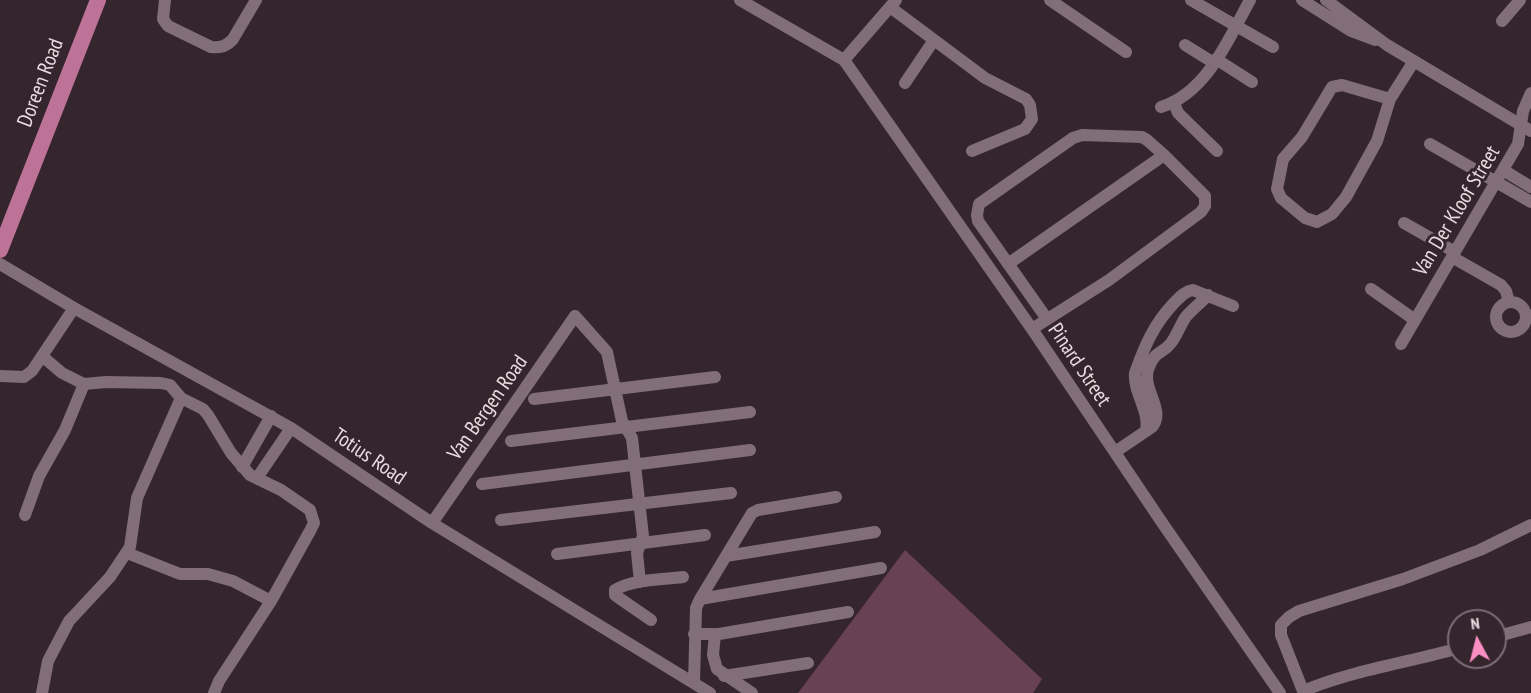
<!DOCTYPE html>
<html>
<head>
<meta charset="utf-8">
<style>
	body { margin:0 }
	#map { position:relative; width:1531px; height:693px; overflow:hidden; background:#35252c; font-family:"PT Sans Narrow",sans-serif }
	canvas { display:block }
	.north { position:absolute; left:1447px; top:609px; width:60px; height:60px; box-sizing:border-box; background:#35252c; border:2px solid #7c6e74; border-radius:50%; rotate:353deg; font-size:16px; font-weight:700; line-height:24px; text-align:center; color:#e7dce1 }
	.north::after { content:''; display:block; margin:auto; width:21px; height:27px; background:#fb8fc4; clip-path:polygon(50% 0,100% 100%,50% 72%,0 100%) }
</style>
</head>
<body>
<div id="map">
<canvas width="1531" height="693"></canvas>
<div class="north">N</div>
</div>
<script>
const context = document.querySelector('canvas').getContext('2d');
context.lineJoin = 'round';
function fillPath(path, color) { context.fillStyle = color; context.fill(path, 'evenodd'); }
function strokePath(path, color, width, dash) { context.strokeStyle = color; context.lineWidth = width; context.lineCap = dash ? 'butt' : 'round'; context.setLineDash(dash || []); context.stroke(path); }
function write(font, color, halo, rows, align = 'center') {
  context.font = font + ' "PT Sans Narrow",sans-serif'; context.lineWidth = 6; context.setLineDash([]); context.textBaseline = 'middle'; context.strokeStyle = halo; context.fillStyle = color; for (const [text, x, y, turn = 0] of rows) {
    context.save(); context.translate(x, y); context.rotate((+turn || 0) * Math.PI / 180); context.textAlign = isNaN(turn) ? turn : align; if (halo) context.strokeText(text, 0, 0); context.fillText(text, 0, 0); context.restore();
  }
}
fillPath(new Path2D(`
	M905 550 1042 679 1033 693H798Z`), '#684154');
strokePath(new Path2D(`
	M165 0 163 19 168 26 211 47C221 48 227 46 233 39L256 0
	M740 0 844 60 1032 329 1163 524 1280 693
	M1050 0 1126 52
	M1191 0 1273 47
	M1302 0 1351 31 1375 40
	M1326 0 1387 45 1531 131
	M890 7 985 78 1026 99 1030 105 1032 119 1025 129 972 151
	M1502 21 1520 0
	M1185 45 1214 63
	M1216 59 1252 82
	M844 60 896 0
	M905 83 934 40
	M1390 99 1342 85 1332 87 1302 137 1283 159 1277 189 1281 198 1305 218 1317 222 1332 214 1346 197 1377 141 1390 99 1414 61
	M1174 103 1178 113 1217 151
	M1161 107C1207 93 1229 38 1250 0
	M1430 144 1531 202
	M1503 170 1531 187
	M1404 223 1455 252
	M1452 257 1501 285 1506 291 1509 302
	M0 264 74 308 291 428 432 523 710 693
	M1008 264 1164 155 1205 196V206L1201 212 1109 280 1032 329
	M1371 289 1415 320
	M1496 317a15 15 0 1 1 30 0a15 15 0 1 1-30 0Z
	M1047 319 978 221 977 215 979 204 1073 138 1082 135 1142 137 1147 140 1164 155
	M1401 344 1518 144 1523 111 1531 93
	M42 356 62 373 84 384 106 382 161 383 170 385 181 398 203 409 208 415 231 453 250 475 281 490 310 510 314 523 310 531 271 601 219 681 214 693
	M0 376 24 377 32 371 74 308
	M534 399 715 377
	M1146 430C1150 411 1133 392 1135 373 1145 345 1154 324 1174 303 1180 297 1185 291 1193 290L1233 306
	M511 441 750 412
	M1115 452 1152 427C1166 411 1142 389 1148 370 1155 349 1162 355 1171 343 1177 335 1180 326 1185 318 1191 310 1201 303 1208 295
	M242 467 271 416
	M257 478 291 428
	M482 484 750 450
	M25 515 39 476 65 430 84 384
	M501 520 731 493
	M432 523 575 316 607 352 622 421 632 438 643 536 637 553 640 582
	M127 553 180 574H208L233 581 271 601
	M557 554 705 535
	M726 556 875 532
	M700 599 881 568
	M651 620 619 598 615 595V590C634 579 661 580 683 577
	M694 634H719L848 612
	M715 634 713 655 717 669 752 693
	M1495 637 1531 627
	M724 676 808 663
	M694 683 696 608 700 599 752 513 758 510 836 497
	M1303 691 1281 635V625L1289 617 1299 611 1403 579 1480 550 1531 525
	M42 693 48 661 69 621 110 577 130 547 137 498 181 398
	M1305 693 1303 691C1353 670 1407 663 1459 648`), '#816e77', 12);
strokePath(new Path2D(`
	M0 250 98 0`), '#bd7398', 16);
write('21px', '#e7dce1', '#35252c', [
	["Doreen Road",41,83,-69],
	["Van Der Kloof Street",1457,211,-59],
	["Pinard Street",1079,365,56],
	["Van Bergen Road",488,408,-55],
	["Totius Road",369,457,34]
]);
</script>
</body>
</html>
